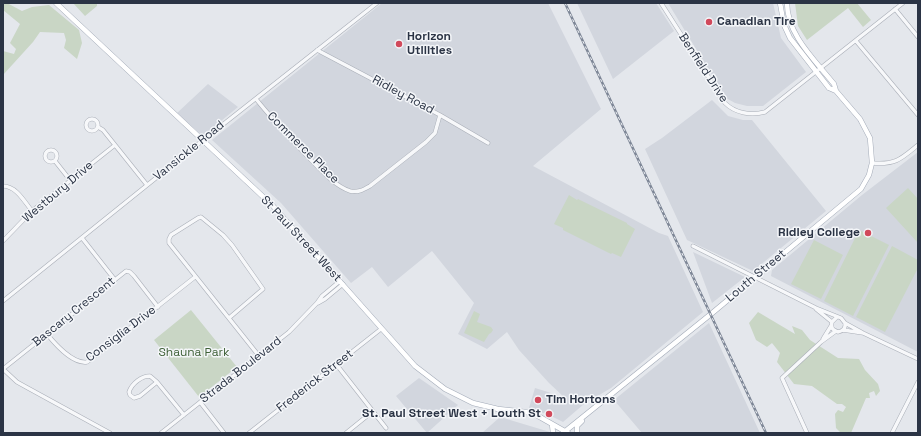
<!DOCTYPE html>
<html>
<head>
<meta charset="utf-8">
<style>
	body { margin:0 }
	#map { position:relative; width:921px; height:436px; overflow:hidden; background:#e4e7ec; font-family:"Space Grotesk",sans-serif }
	canvas { display:block }
	.frame { position:absolute; inset:0; border:4px solid #2b3445; pointer-events:none }
</style>
</head>
<body>
<div id="map">
<canvas width="921" height="436"></canvas>
<div class="frame"></div>
</div>
<script>
const context = document.querySelector('canvas').getContext('2d');
context.lineJoin = 'round';
function fillPath(path, color) { context.fillStyle = color; context.fill(path, 'evenodd'); }
function strokePath(path, color, width, dash) { context.strokeStyle = color; context.lineWidth = width; context.lineCap = dash ? 'butt' : 'round'; context.setLineDash(dash || []); context.stroke(path); }
function write(font, color, halo, rows, align = 'center') {
  context.font = font + ' "Space Grotesk",sans-serif'; context.lineWidth = 3; context.setLineDash([]); context.textBaseline = 'middle'; context.strokeStyle = halo; context.fillStyle = color; for (const [text, x, y, turn = 0] of rows) {
    context.save(); context.translate(x, y); context.rotate((+turn || 0) * Math.PI / 180); context.textAlign = isNaN(turn) ? turn : align; if (halo) context.strokeText(text, 0, 0); context.fillText(text, 0, 0); context.restore();
  }
}
fillPath(new Path2D(`
	M382 3H548L601 109 533 166 659 233 668 236 703 312 611 388 584 404 563 422 549 415 529 408 535 388 564 397 549 383 519 350 507 332 487 349 458 334 474 303 432 251 388 287 372 267 351 283 281 203 212 140Z
	M577 3H656L674 31 613 79Z
	M668 3H773L781 38 806 72 763 106H747L735 103 726 98Z
	M208 84 238 107 203 136 177 113Z
	M712 100 728 116 743 120H752L826 211 753 271 687 240 645 149 662 138Z
	M918 152V352L771 276 772 270 862 195Z
	M693 252 745 277 712 303Z
	M709 323 760 433H642L614 400Z
	M419 378 458 405 427 433 396 396Z
	M500 417 550 432V433H482Z`), '#d2d6de');
fillPath(new Path2D(`
	M3 3H7L22 11 32 7 49 5 79 30 82 43 77 59 64 48 66 40 64 33 40 32 33 42 3 75V51L14 54 16 49 10 43 20 24 3 10Z
	M73 3H97V6L85 16Z
	M795 3H857L871 20 863 27 848 8 807 40 798 26Z
	M908 188 918 199V243L886 208Z
	M569 195 577 200 578 199 627 223V224L635 229 621 257 612 253 611 254 563 230V228L554 224Z
	M859 230 889 245 853 316 824 301Z
	M814 240 843 255 821 299 791 284Z
	M892 246 918 260V268L885 332 856 317Z
	M191 310 237 367 199 397 154 340Z
	M474 311 480 314 477 322 491 327 493 330 491 333 489 334 484 342 464 333Z
	M758 312 795 334 792 326 802 330 810 340 838 358 859 359 865 370 878 384 880 391 876 396 874 391 869 393 870 398H866L851 433H841L836 428 835 414 838 410 843 412 846 407 842 404H837L812 386 794 384 777 362 780 353 772 343 767 347 756 340 749 323Z`), '#c9d6c5');
const minor = new Path2D(`
	M661 3 725 103C735 113 751 116 765 112L903 3
	M895 9 918 37
	M856 41 918 115
	M317 50 440 115 488 143
	M256 99C272 119 289 137 307 156 318 167 334 186 350 191 357 193 363 190 370 186L426 142 435 133 440 115
	M86 125a6 6 0 1 1 12 0a6 6 0 1 1-12 0Z
	M98 127 103 130 147 185
	M45 156a6 6 0 1 1 12 0a6 6 0 1 1-12 0Z
	M55 161 70 180
	M872 163C896 165 901 159 918 145
	M3 186C16 186 24 201 32 211
	M82 238 115 280
	M3 241 32 211 115 145
	M693 246 816 308 841 318 845 323 863 333 918 359
	M3 301 202 141 377 3
	M318 303 325 299 343 284
	M816 309 832 322
	M837 317 832 322C830 327 833 331 838 332 843 331 846 328 845 323
	M229 318 263 289 232 245 223 235 201 217 198 218 171 235 169 239V243L259 356
	M843 330 863 333
	M47 334C55 344 73 364 87 362L195 277
	M823 339 831 326
	M336 364 386 428
	M3 369 126 271 130 272 134 276 158 307
	M3 369 17 382 26 387 110 433
	M157 382 140 396 134 398 130 395 129 392C132 383 142 376 150 376L157 382 184 415
	M200 402 224 433
	M161 433 289 332 317 303 322 296 340 281
	M249 433 381 329
	M346 433 372 412
	M807 433 782 378 821 342 836 331
	M892 433 918 382`);
const major = new Path2D(`
	M56 3 273 206 415 366 445 389 473 403 498 409 526 412 538 416 568 433
	M787 3C787 35 815 60 834 84L836 91
	M552 424 553 433
	M563 433 711 314 861 189 869 175 872 163 870 138 860 119 836 91 829 88 822 79 790 38 784 25 780 3
	M577 433V426L582 421`);
strokePath(minor, '#a9aeb7', 4.5);
strokePath(major, '#a3abb8', 5.5);
strokePath(minor, '#f7f8fa', 3.5);
strokePath(major, '#fff', 4.5);
const rail = new Path2D(`
	M565 3 766 433`);
strokePath(rail, '#7d8696', 2.5);
strokePath(rail, '#f4f6f9', 1, [3]);
for (const [x, y, r, color] of [
	[709,22,4,"#d1495b"],
	[399,44,4,"#d1495b"],
	[868,233,4,"#d1495b"],
	[538,400,4,"#d1495b"],
	[549,414,4,"#d1495b"]
]) { const dot = new Path2D(); dot.arc(x, y, r, 0, 2 * Math.PI); context.fillStyle = color; context.fill(dot); strokePath(dot, '#f4f6f9', 1.5); }
write('bold 12px', '#2b3445', '#f4f6f9', [
	["Canadian Tire",717,22],
	["Horizon",407,37],
	["Utilities",407,51],
	["Ridley College",860,233,"right"],
	["Tim Hortons",546,400],
	["St. Paul Street West + Louth St",541,414,"right"]
], 'left');
write('12px', '#2b3445', '#f4f6f9', [
	["Benfield Drive",703,68,57],
	["Ridley Road",403,95,28],
	["Commerce Place",303,148,45],
	["Vansickle Road",189,151,-39],
	["Westbury Drive",58,192,-40],
	["St Paul Street West",301,239,47],
	["Louth Street",756,276,-40],
	["Bascary Crescent",74,312,-39],
	["Consiglia Drive",121,334,-37],
	["Strada Boulevard",241,370,-38],
	["Frederick Street",315,381,-38]
]);
write('12px', '#3f6138', '#f4f6f9', [
	["Shauna Park",194,353]
]);
</script>
</body>
</html>
